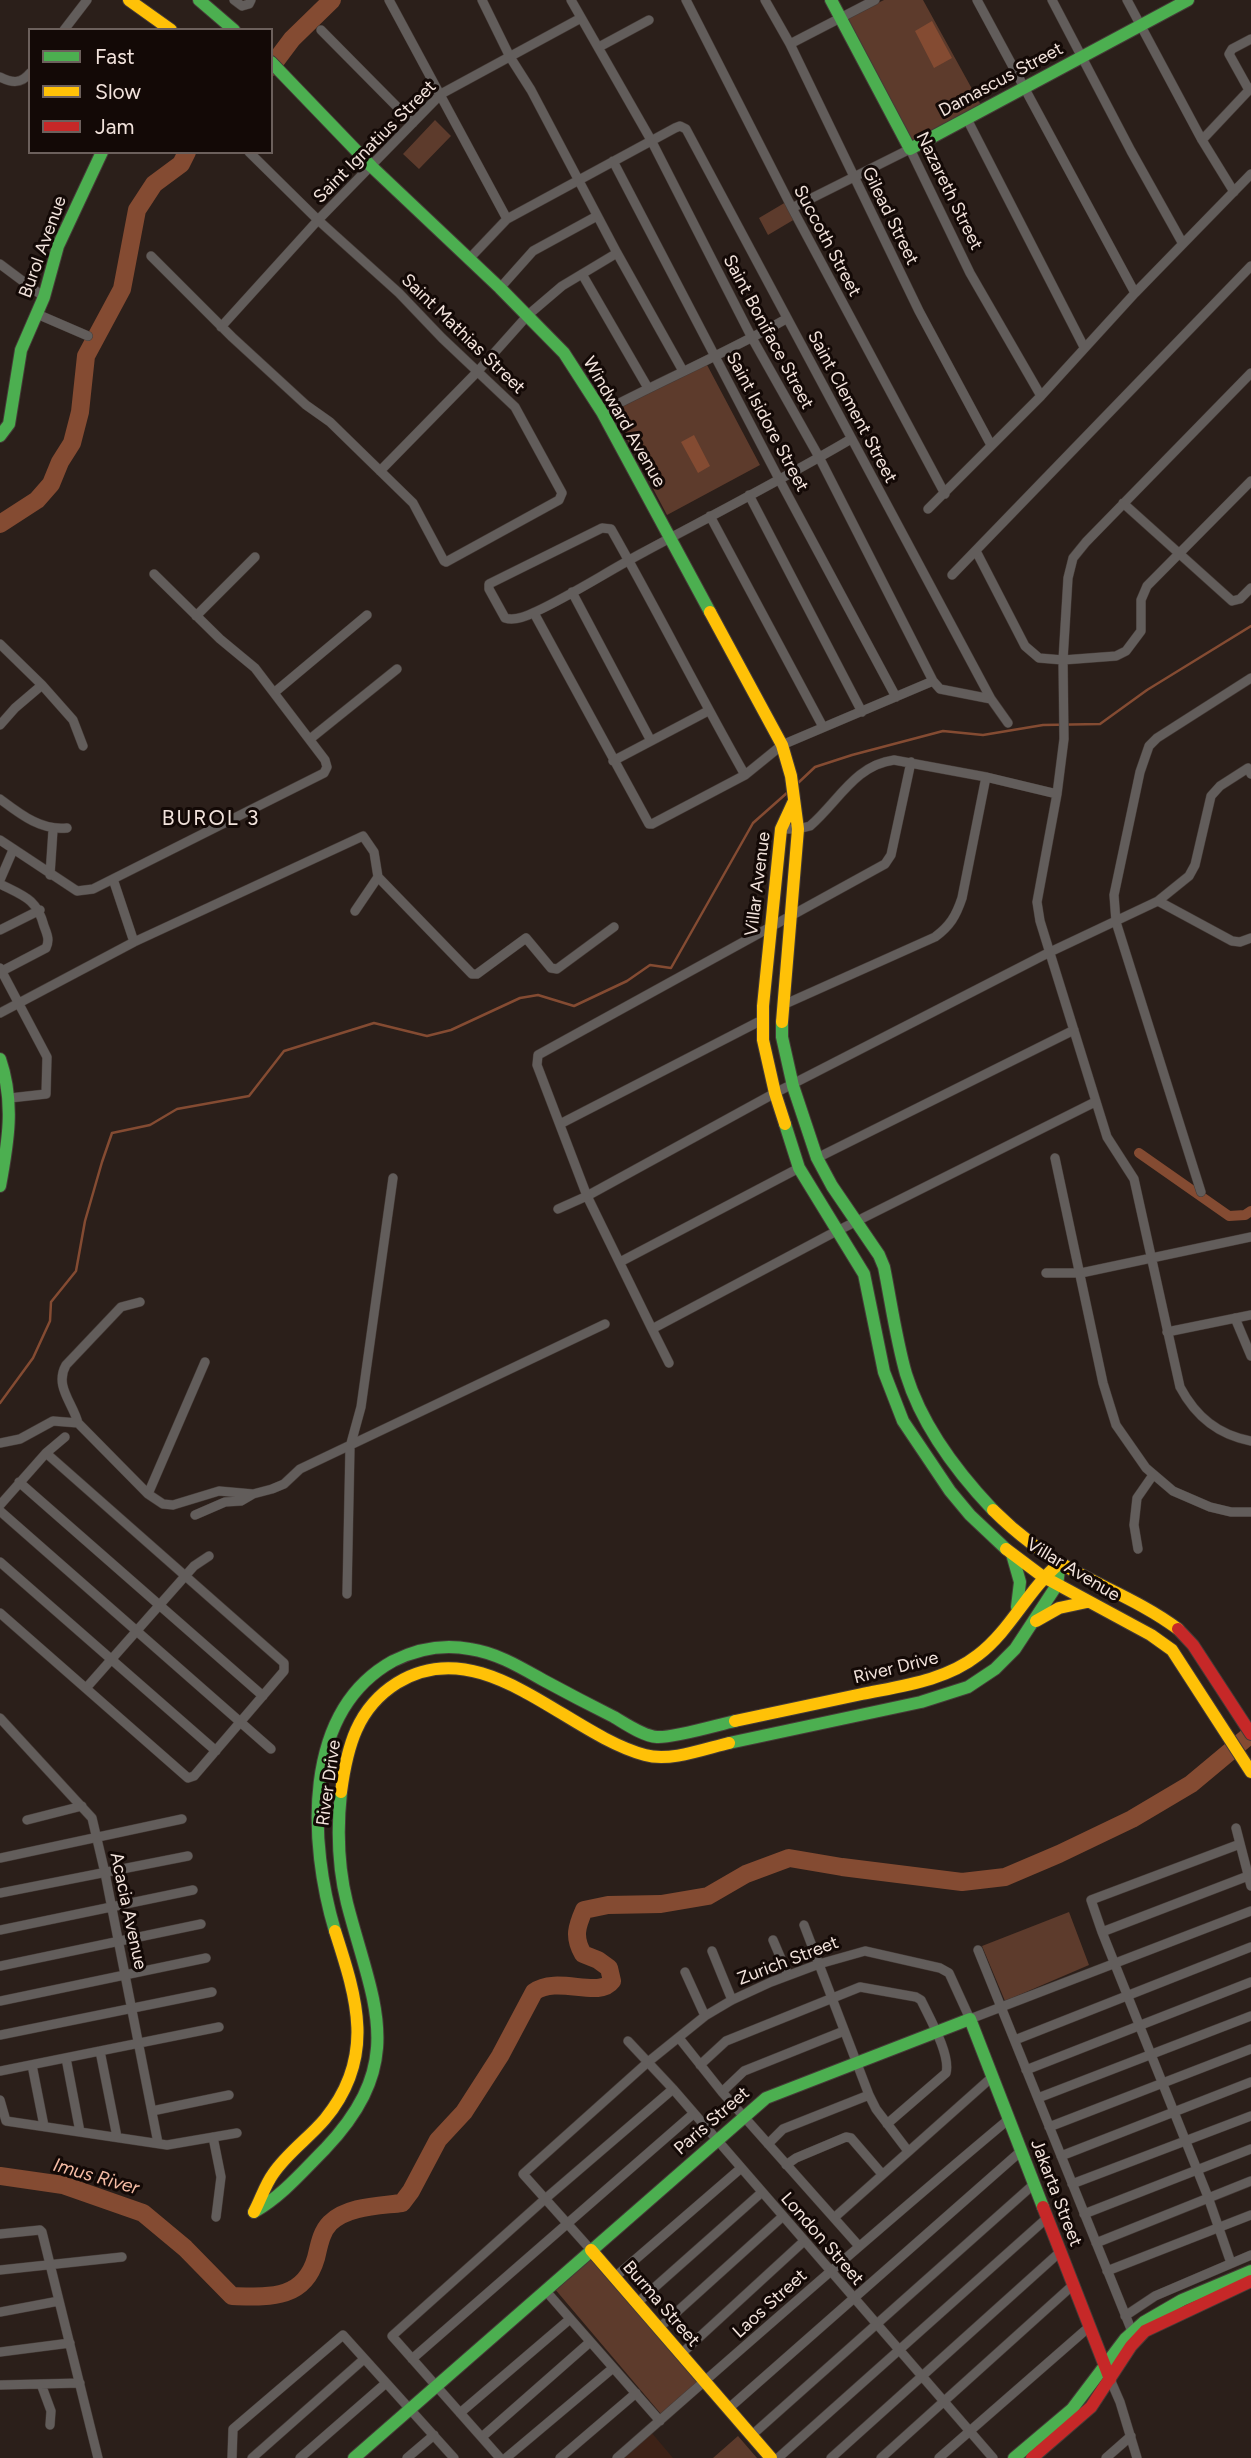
<!DOCTYPE html>
<html>
<head>
<meta charset="utf-8">
<style>
	body { margin:0 }
	#map { position:relative; width:1251px; height:2458px; overflow:hidden; background:#2b1f1a; font-family:Figtree,sans-serif }
	canvas { display:block }
	.legend { position:absolute; left:28px; top:28px; width:245px; height:126px; box-sizing:border-box; background:#130906; border:2px solid #6c605c; margin:0; padding:9px 12px; list-style:none; font-size:21px; color:#f2e3dc }
	.legend li { display:flex; align-items:center; gap:14px; height:35px }
	.legend b { width:35px; border:2px solid #6c605c }
</style>
</head>
<body>
<div id="map">
<canvas width="1251" height="2458"></canvas>
<ul class="legend">
<li><b style="height:9px;background:#4caf50"></b>Fast</li>
<li><b style="height:9px;background:#ffc107"></b>Slow</li>
<li><b style="height:9px;background:#c62828"></b>Jam</li>
</ul>
</div>
<script>
const context = document.querySelector('canvas').getContext('2d');
context.lineJoin = 'round';
function fillPath(path, color) { context.fillStyle = color; context.fill(path, 'evenodd'); }
function strokePath(path, color, width, dash) { context.strokeStyle = color; context.lineWidth = width; context.lineCap = dash ? 'butt' : 'round'; context.setLineDash(dash || []); context.stroke(path); }
function write(font, color, halo, rows, align = 'center') {
  context.font = font + ' Figtree,sans-serif'; context.lineWidth = 6; context.setLineDash([]); context.textBaseline = 'middle'; context.strokeStyle = halo; context.fillStyle = color; for (const [text, x, y, turn = 0] of rows) {
    context.save(); context.translate(x, y); context.rotate((+turn || 0) * Math.PI / 180); context.textAlign = isNaN(turn) ? turn : align; if (halo) context.strokeText(text, 0, 0); context.fillText(text, 0, 0); context.restore();
  }
}
fillPath(new Path2D(`
	M651 2432 673 2458H621Z`), '#3d2217');
fillPath(new Path2D(`
	M884 0H923L982 107 911 143 847 18Z
	M435 120 451 136 419 169 403 154Z
	M786 202 795 219 768 235 759 218Z
	M706 363 760 465 667 515 612 411Z
	M1069 1912 1089 1965 1005 2001 982 1946Z
	M591 2253 703 2382 661 2414 554 2288Z
	M738 2436 757 2458H713Z`), '#5d3b2c');
fillPath(new Path2D(`
	M932 21 952 58 934 68 915 31Z
	M694 435 710 466 698 473 681 442Z`), '#844b32');
strokePath(new Path2D(`
	M798 783 815 767 852 755 943 731 983 735 1043 725 1100 724 1147 690 1251 626
	M0 1403 33 1358 50 1321 51 1302 76 1271 85 1221 102 1162 112 1133 150 1125 177 1109 249 1096 284 1051 374 1023 427 1036 451 1030 520 998 538 995 574 1006 627 981 650 965 671 968 753 823 788 792`), '#844b32', 2.5);
strokePath(new Path2D(`
	M1139 1153 1229 1216 1245 1215 1251 1211`), '#844b32', 10);
strokePath(new Path2D(`
	M271 67 292 39 332 0
	M0 524 37 500 51 484 60 462 72 443 80 412 86 356 122 289 137 210 154 184 181 164 187 152
	M0 2176 63 2185 143 2213 185 2248 232 2296C269 2297 304 2300 316 2258 319 2246 321 2232 330 2223 347 2206 379 2206 402 2203L411 2191 438 2140 464 2112 500 2056 534 1992C557 1975 599 1999 612 1981L609 1968 598 1960 583 1954C573 1937 577 1926 584 1910L608 1905 661 1904 708 1896 746 1874 789 1858 842 1867 962 1882 1005 1877 1059 1854 1132 1819 1191 1784 1251 1734`), '#844b32', 18);
const street = new Path2D(`
	M234 0 242 6 249 4 251 0
	M389 0 507 219
	M482 0 510 57 531 90 617 253 683 371
	M571 0 651 140 752 338 819 457 933 681
	M686 0 792 208 945 494
	M765 0 790 44 919 311 991 445
	M977 0 1135 293
	M1052 0 1131 151 1183 244
	M1127 0 1202 140 1234 192
	M64 30 87 0
	M321 30 413 123
	M790 44 875 0
	M599 47 649 20
	M0 77C12 83 21 84 30 73
	M1249 90 1229 54 1232 49 1251 39
	M967 119 1084 347
	M1202 140 1251 88
	M613 161 779 479 896 697
	M792 208 910 149 970 273 1041 396
	M151 256 232 337 306 405 330 422 413 503 444 561 446 562 559 500 562 493 515 407 442 338 399 293 318 220 249 152
	M469 259 507 219 675 128 680 126 686 129 991 699
	M0 264 44 297
	M582 274 648 388
	M500 288 533 251 597 216
	M37 314 88 336
	M221 327 318 220 441 94 581 18
	M1251 373 1086 542 1073 558 1068 578 1063 660 1064 739 1057 794 1037 902 1040 921 1107 1137 1134 1179 1180 1387C1196 1417 1218 1435 1251 1441
	M602 412C663 380 726 353 786 319
	M380 471 478 371 528 315 562 286 617 253
	M749 495 862 712
	M1123 503 1232 601 1240 599 1251 588
	M928 509 1041 396 1135 293 1251 174
	M710 516 823 727
	M976 551 1025 646 1039 658 1063 660 1116 656 1126 651 1141 631V600L1147 586 1251 481
	M952 575 1251 266
	M572 592 651 741
	M534 613 649 824H652L745 775 782 745 933 681 940 689 991 699 1008 723
	M196 616 255 557
	M0 644 42 685 73 720 83 746
	M275 692 367 615
	M0 725 15 708 42 685
	M310 739 397 669
	M613 761 708 711
	M911 762 891 855 885 864 538 1055 537 1065 587 1196 652 1329 829 1235 1095 1102
	M745 775C699 694 657 610 611 529L602 528 489 584V589L505 618C514 621 527 616 535 612 572 595 608 571 644 552 713 515 783 479 851 439
	M0 799C20 814 41 831 67 828
	M781 829H798L810 826C838 802 855 765 894 760L986 777 1057 794
	M0 840 77 891 93 889 324 773 327 767 325 760 255 668 220 639 154 574
	M50 875 53 830
	M378 877 472 974H477L526 938 551 968 557 969 614 927
	M113 879 134 942
	M0 880 13 850
	M0 884C24 896 37 899 44 926 47 934 50 940 46 948L2 971
	M1158 901 1232 941 1240 942 1251 938
	M0 930 40 910
	M0 968 47 1057 46 1094 10 1098
	M783 1005 935 937C950 926 956 916 962 898L986 777
	M0 1013 134 942 363 836 374 852 378 877 355 911
	M560 1124 762 1020
	M817 1158 1074 1030
	M1055 1158 1103 1383 1116 1425 1146 1468 1173 1491 1210 1507 1231 1512H1251
	M1201 1192 1116 922 1114 895 1140 772 1149 746 1157 738 1251 678
	M558 1209 587 1196 775 1093 1050 952 1158 901 1189 876 1195 865 1211 796 1220 786 1248 768 1251 774
	M620 1262 799 1168
	M1046 1273H1081L1251 1237
	M140 1302 121 1307 66 1365C54 1386 73 1403 78 1423L148 1494 163 1504 173 1505 219 1491 253 1494
	M1235 1318 1251 1356
	M652 1329 669 1363
	M1167 1332 1251 1315
	M0 1443 20 1439 53 1421 78 1423
	M19 1482 263 1696
	M148 1494 205 1362
	M0 1505 46 1453 65 1437
	M0 1511 271 1749
	M195 1515 225 1502 241 1501 253 1494 272 1489 284 1484 300 1469 605 1324
	M1138 1549 1134 1525 1137 1498 1153 1475
	M0 1562 216 1751
	M347 1594 350 1447 361 1407 393 1178
	M0 1613 188 1778 194 1776 284 1671V1663L46 1453
	M87 1687 194 1566 209 1556
	M0 1718 92 1818 105 1873 158 2143
	M27 1820 82 1806
	M1236 1828 1251 1886
	M0 1858 182 1819
	M0 1893 188 1856
	M804 1925 869 2095 876 2109 908 2151
	M0 1930 193 1890
	M1102 1932 1248 1876
	M773 1940 788 1975
	M978 1950 1133 2334
	M712 1951 732 2000
	M0 1966 201 1924
	M685 1972 705 2016
	M0 2001 206 1958
	M0 2035 212 1992
	M679 2038 722 2092 858 2245
	M1015 2040 1251 1947
	M628 2041 673 2089 993 2458
	M100 2051 117 2137
	M66 2058 80 2132
	M32 2065 44 2126
	M700 2065 726 2041 860 1987 916 1997 921 2000C929 2017 951 2055 946 2073L887 2124
	M1026 2070 1251 1982
	M0 2071 219 2027
	M722 2092 744 2071 844 2031
	M1038 2098 1251 2016
	M0 2100 6 2121 167 2145 237 2133
	M152 2111 229 2095
	M1049 2127 1251 2049
	M213 2137 221 2177 216 2217
	M768 2144 783 2129 869 2095
	M1061 2156 1251 2082
	M786 2165 796 2158 846 2137 851 2138 882 2174
	M1072 2184 1251 2116
	M1084 2214 1251 2149
	M835 2217 991 2078
	M0 2234 40 2230 42 2232 98 2458
	M1096 2243 1251 2181
	M591 2250 523 2174 648 2062 705 2016 732 2000 771 1982 819 1964 865 1951 940 1968 949 1973 970 2019 1251 1911
	M1231 2263 1208 2197 1102 1932 1091 1900 1240 1844
	M0 2270 122 2257
	M1107 2271 1251 2215
	M615 2277 740 2169
	M545 2290 660 2421
	M637 2303 761 2193
	M0 2312 59 2301
	M1125 2316 1155 2296 1251 2255
	M659 2328 782 2217
	M0 2352 70 2343
	M681 2354 803 2242
	M412 2359 693 2114
	M1110 2379 1120 2402 1137 2458
	M41 2384 51 2411 50 2425
	M0 2385 80 2383
	M728 2409 1021 2151
	M460 2413 570 2319
	M752 2435 1034 2184
	M482 2437 590 2342
	M232 2458 233 2429 343 2335 454 2458
	M252 2458 364 2359
	M300 2458 386 2383
	M407 2458 434 2435
	M500 2458 392 2336 545 2199 673 2089
	M506 2458 613 2368
	M560 2458 636 2393
	M617 2458C747 2344 876 2230 1009 2119
	M778 2458 1047 2218
	M831 2458 1060 2252
	M881 2458 1073 2285
	M939 2458 1089 2327
	M1106 2458 1131 2436`);
const fast = new Path2D(`
	M199 0 234 30
	M831 0 910 149 1188 0
	M271 62 372 167 500 288 564 353 602 412 710 612
	M0 436 9 424 21 350 44 297 58 246 102 152
	M782 1022V1037L793 1086 817 1158 832 1186 879 1255 884 1267C891 1302 896 1339 906 1374 922 1426 956 1471 993 1510
	M0 1059C15 1102 8 1143 0 1186
	M785 1124 799 1168 864 1274 884 1372 903 1421 950 1491 970 1515 1006 1549
	M1012 1554 1020 1582 1017 1607
	M729 1743 921 1702 968 1687 995 1669 1015 1649 1057 1585 1060 1563
	M335 1931C309 1844 301 1712 393 1661 417 1649 444 1644 470 1649 497 1653 520 1667 543 1680 567 1693 590 1705 614 1717 626 1724 643 1736 657 1737 674 1738 717 1725 735 1721
	M254 2212C282 2196 303 2171 325 2149 409 2060 373 2004 347 1903 338 1867 337 1829 341 1792
	M354 2458 766 2098 970 2019 1043 2207
	M1014 2458 1072 2409 1125 2339 1144 2322 1182 2300 1251 2271`);
const slow = new Path2D(`
	M129 0 171 30
	M710 612 782 745 791 776 798 829 782 1022
	M785 1124 775 1093 763 1040V1006L781 829 793 803
	M993 1510C1017 1534 1045 1555 1074 1571 1109 1590 1146 1605 1178 1629
	M1006 1549 1042 1576 1151 1635 1172 1650 1251 1772
	M1036 1621 1059 1608 1087 1602
	M735 1721C777 1712 819 1703 862 1694 901 1686 945 1681 978 1655 1011 1630 1028 1589 1060 1563
	M341 1792C347 1747 357 1708 397 1683 483 1630 566 1734 645 1755 670 1762 704 1749 729 1743
	M254 2212C261 2199 265 2185 273 2174 287 2153 309 2138 325 2119 376 2057 357 1999 335 1931
	M591 2250 771 2458`);
const jam = new Path2D(`
	M1178 1629 1193 1645 1251 1734
	M1043 2207 1110 2379
	M1032 2458 1091 2407 1131 2346 1145 2331 1251 2281`);
strokePath(street, '#453b37', 10);
strokePath(fast, '#453b37', 14);
strokePath(slow, '#453b37', 14);
strokePath(jam, '#453b37', 14);
strokePath(street, '#625d5b', 9);
strokePath(fast, '#4caf50', 12);
strokePath(slow, '#ffc107', 12);
strokePath(jam, '#c62828', 12);
write('18px', '#f2e3dc', '#130906', [
	["Damascus Street",1001,80,-28],
	["Saint Ignatius Street",375,142,-45],
	["Nazareth Street",949,191,64],
	["Gilead Street",890,216,64],
	["Succoth Street",827,241,62],
	["Burol Avenue",43,247,-70],
	["Saint Boniface Street",768,332,62],
	["Saint Mathias Street",463,334,44],
	["Saint Clement Street",852,407,62],
	["Windward Avenue",624,422,60],
	["Saint Isidore Street",767,422,62],
	["Villar Avenue",758,884,-83],
	["Villar Avenue",1073,1570,31],
	["River Drive",896,1668,-14],
	["River Drive",329,1783,-82],
	["Acacia Avenue",128,1911,78],
	["Zurich Street",788,1961,-21],
	["Paris Street",712,2121,-41],
	["Jakarta Street",1056,2193,69],
	["London Street",822,2239,49],
	["Burma Street",661,2304,49],
	["Laos Street",770,2304,-42]
]);
write('italic 19px', '#f5bca5', '#130906', [
	["Imus River",96,2177,16]
]);
context.letterSpacing = '2px';
write('21px', '#f2e3dc', '#130906', [
	["BUROL 3",211,819]
]);
context.letterSpacing = '0px';
</script>
</body>
</html>
